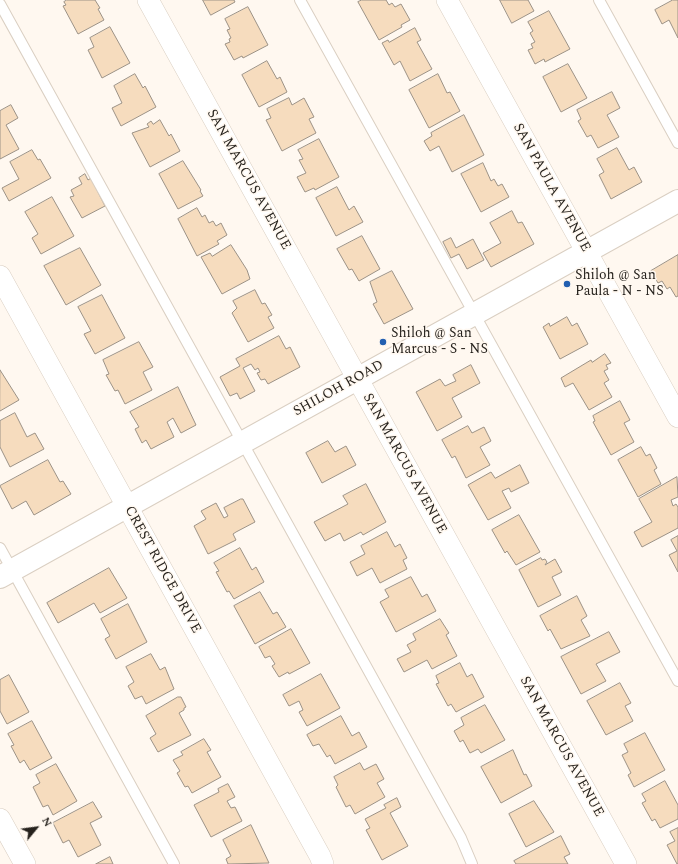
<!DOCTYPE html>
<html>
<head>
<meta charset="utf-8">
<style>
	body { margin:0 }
	#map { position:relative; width:678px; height:864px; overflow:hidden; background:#fff8f0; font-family:Spectral,serif }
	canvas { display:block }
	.north { position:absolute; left:16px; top:808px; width:40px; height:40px; -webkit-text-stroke:3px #fff8f0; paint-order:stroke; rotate:61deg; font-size:11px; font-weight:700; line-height:16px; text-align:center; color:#26221d }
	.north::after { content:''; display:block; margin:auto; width:14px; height:18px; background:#26221d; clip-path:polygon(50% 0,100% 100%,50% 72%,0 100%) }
</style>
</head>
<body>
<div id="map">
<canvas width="678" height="864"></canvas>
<div class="north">N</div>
</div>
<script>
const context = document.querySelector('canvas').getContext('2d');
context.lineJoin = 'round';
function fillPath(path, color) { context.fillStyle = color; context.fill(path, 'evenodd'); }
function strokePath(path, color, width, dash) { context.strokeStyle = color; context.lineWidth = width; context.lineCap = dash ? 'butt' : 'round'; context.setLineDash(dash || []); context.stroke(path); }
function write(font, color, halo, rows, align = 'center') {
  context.font = font + ' Spectral,serif'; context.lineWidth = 3; context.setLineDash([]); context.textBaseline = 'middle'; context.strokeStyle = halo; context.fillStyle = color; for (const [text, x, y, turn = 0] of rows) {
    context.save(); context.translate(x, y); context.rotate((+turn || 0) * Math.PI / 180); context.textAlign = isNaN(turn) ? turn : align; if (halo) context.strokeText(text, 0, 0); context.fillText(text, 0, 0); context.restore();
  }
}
const building = new Path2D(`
	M67 0H95L100 8 98 9 104 20 78 34 63 6 66 5 64 2Z
	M203 0H234L235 2 211 15Z
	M362 0H386L389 5 392 3 395 7 401 4 410 20 401 25 402 27 379 40 358 2Z
	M500 0H528L534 11 512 23Z
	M673 0H678V38L669 20 662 24 655 10Z
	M248 7 268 45 243 58 242 56 234 60 225 44 230 42 229 39 231 38 227 30 230 29 225 19Z
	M549 11 570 49 545 62 544 59 535 64 528 50 533 48 531 44 535 42 530 33 533 31 528 22Z
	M110 27 130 63 102 78 88 50 94 47 90 38Z
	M415 28 421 40 417 42 432 69 410 81 400 61 394 65 382 43 388 40 389 42Z
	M267 61 277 79 280 77 287 92 259 107 242 75Z
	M568 64 587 98 561 112 543 77Z
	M135 74 143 88 145 86 156 107 121 126 112 108 122 103 114 86Z
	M438 74 447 93 450 92 460 111 429 128 409 90Z
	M612 92 620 108 607 115 619 137 598 148 591 135 587 137 578 121 581 119 577 110Z
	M289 98 292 105 304 98 314 117 309 119 316 133 282 151 266 120 271 118 267 109Z
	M11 105 18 118 6 125 19 149 0 159V111Z
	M464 115 484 155 452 172 439 146 430 151 424 141 432 136 431 133Z
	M160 120 169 136 171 134 180 151 150 167 132 133 149 127 147 124 151 121 153 124Z
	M319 139 339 177 315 190 314 188 305 192 297 177 306 173 299 160 303 159 298 150Z
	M617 148 629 170 634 167 642 182 611 199 599 175 604 172 597 159Z
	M32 150 38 160 40 159 51 178 9 201 2 188 19 179 10 162Z
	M183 161 201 190 200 191 203 196 178 209 159 174Z
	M483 163 491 181 494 179 498 186 502 184 509 197 481 212 461 174Z
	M85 174 88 180 91 178 105 206 82 218 70 197 74 196 71 190 82 184 79 178Z
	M337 187 349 210 354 206 363 222 336 236 316 198Z
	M52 197 74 236 41 254 32 238 38 234 25 212Z
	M197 208 202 217 205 215 209 223 213 221 216 226 221 223 227 235 217 241 219 244 197 256 178 219Z
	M512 211 518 223 522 222 534 244 491 267 483 253 501 243 490 223Z
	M362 236 380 269 359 281 352 269 349 270 337 249Z
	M451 238 456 248 473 239 484 260 467 269 459 254 451 258 443 242Z
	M231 245 247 270 250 279 222 294 201 257 210 253 212 256Z
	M80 248 101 285 66 305 44 266Z
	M678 255V296L676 297 670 287 667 289 662 281 658 283 651 271Z
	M392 271 413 309 384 324 373 304 377 302 370 282Z
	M255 290 262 304 265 303 272 315 268 317 274 328 248 342 232 313 237 308 233 301Z
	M102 295 125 338 95 354 84 334 91 331 78 307Z
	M567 317 572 326 577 323 588 344 560 359 543 327 549 323 550 326Z
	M279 336 286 349 290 347 300 367 268 384 265 379 261 380 257 373 260 372 258 368 255 370 251 364 243 368 255 391 240 399 237 393 230 396 220 377 240 366 236 359Z
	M139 342 153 367 143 372 152 390 125 404 118 390 115 391 106 375 109 374 103 360Z
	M605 354 611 363 606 365 608 369 604 371 609 380 604 383 612 397 589 410 573 383 565 387 561 378 591 360 592 362Z
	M471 365 480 383 452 398 462 417 437 431 416 392 440 379 445 386 456 381 453 375Z
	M0 370 19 400 0 411Z
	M178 387 196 425 181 433 173 418 167 422 174 437 151 449 146 440 142 443 135 429 139 427 130 412Z
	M620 401 630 420 624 423 634 442 611 455 593 422 595 421 593 416Z
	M15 413 27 437 35 433 44 449 10 467 0 447V421Z
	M468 426 472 433 484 427 491 441 480 447 490 465 466 478 455 456 452 458 442 440Z
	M328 441 335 452 346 446 356 465 322 483 306 453Z
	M641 447 646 456 650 454 657 468 654 470 661 484 638 497 618 460Z
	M48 460 60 482 63 481 71 494 34 515 26 501 12 509 0 486Z
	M520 465 529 483 511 492 509 488 502 491 511 508 488 520 468 485 491 472 495 478Z
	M677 477 678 497 671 500 673 506 676 504 678 507V528L642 547 634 532 652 522 639 499Z
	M366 484 386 522 363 535 361 532 344 541 340 533 325 541 314 522 348 504 343 496Z
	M241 499H243L255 522 236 532 233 534 236 540 208 554 194 526 206 519 201 511 216 503 224 518 228 516 224 508Z
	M519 515 540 552 516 565 507 551 505 553 492 530Z
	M387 532 395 547 400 544 407 558 403 560 407 569 380 583 372 568 357 576 350 562 365 554 361 546Z
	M678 536V572L669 555 677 551 671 540Z
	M240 548 252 570 256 567 264 582 234 599 229 591 227 592 216 572 219 571 214 563Z
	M541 558 542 560 545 559 547 562 545 565 555 559 562 572 552 577 561 595 538 607 519 570Z
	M109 568 127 598 100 613 94 603 58 623 47 603Z
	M411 577 422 597 427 594 436 611 396 632 380 602 389 597 385 590Z
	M260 592 273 614 277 612 286 627 255 644 234 606Z
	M577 596 587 616 581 620 590 636 561 649 550 629 548 631 540 616Z
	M128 604 147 642 116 659 105 639 110 636 101 619Z
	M440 619 449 633 446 635 457 656 432 669 427 660 404 672 397 659 411 652 407 645 416 640 413 634Z
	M291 629 310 663 289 674 288 672 279 677 272 666 275 664 270 656 265 658 259 647Z
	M609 632 620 652 596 664 606 681 581 694 561 657Z
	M151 654 160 670 165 667 174 689 146 704 142 696 135 699 128 686 134 682 126 667Z
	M460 663 467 677 472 674 484 697 456 712 451 704 448 706 436 684 439 683 436 676Z
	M321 674 340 708 307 726 299 712 303 710 299 701 289 706 283 695Z
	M9 675 29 712 7 724 0 711V680Z
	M620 683 631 703 625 706 633 721 606 735 587 701Z
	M178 697H181L186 707 184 708V710L179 713 191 735 158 752 150 738 156 734 146 716Z
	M485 705 505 740 481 753 478 749 470 753 463 740 460 742 454 731 464 725 461 718Z
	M341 716 352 736 359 732 367 747 335 764 330 755 327 757 319 744 313 746 307 735Z
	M32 721 52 758 30 770 24 760 20 763 11 746 14 745 8 734Z
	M645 733 665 770 634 787 628 775 631 773 622 755 628 752 624 744Z
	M204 739 211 750 207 752 221 777 192 793 188 786 185 787 177 773 180 771 173 760 183 755 181 752Z
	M513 750 524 775 526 774 532 786 501 803 481 767Z
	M360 763 364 770 376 764 384 779 377 783 385 797 355 814 350 805 346 807 336 787 338 785 334 777Z
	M56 764 77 801 53 815 48 805 43 807 33 787 40 783 36 775Z
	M665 781 678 805V819L660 828 655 819 652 821 642 803 646 801 642 794Z
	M228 784 235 797 227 801 231 808 235 807 242 821 211 837 194 805 219 792 218 789Z
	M397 798 401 807 390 813 408 846 382 860 366 830 370 828 365 819 386 808 384 805Z
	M534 801 554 832 526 847 509 814Z
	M93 802 102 817 90 823 101 845 78 857 69 840 63 843 53 823Z
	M251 825 269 863 228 864 226 859 231 856 223 840Z
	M678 828V864H677L667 845 675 841 670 832Z
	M561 836 570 854 564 857 568 864H516L514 861Z
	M110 857 113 864H96Z`);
fillPath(building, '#f6dcbe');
strokePath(building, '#9c9286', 1);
const service = new Path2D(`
	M300 0 678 681
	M599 0 678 143
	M0 4 461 838 472 864
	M0 548 174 864`);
const minor = new Path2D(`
	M148 0 626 864
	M447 0 678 417
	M0 276 320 856 323 864
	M0 819 25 864`);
const tertiary = new Path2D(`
	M0 577 678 201`);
strokePath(service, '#dacfc2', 12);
strokePath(minor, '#dacfc2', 22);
strokePath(tertiary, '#dacfc2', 24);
strokePath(service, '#fff', 10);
strokePath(minor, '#fff', 21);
strokePath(tertiary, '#fff', 22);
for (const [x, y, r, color] of [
	[567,284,4,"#225fb1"],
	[383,342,4,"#225fb1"]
]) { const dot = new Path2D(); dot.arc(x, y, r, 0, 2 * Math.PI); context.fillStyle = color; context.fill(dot); strokePath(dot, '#fff8f0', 1.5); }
write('14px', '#26221d', '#fff8f0', [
	["SAN MARCUS AVENUE",248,180,61],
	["SAN PAULA AVENUE",551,188,61],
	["SHILOH ROAD",339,389,-29],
	["SAN MARCUS AVENUE",404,464,61],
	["CREST RIDGE DRIVE",162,570,61],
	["SAN MARCUS AVENUE",561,747,61]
]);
write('14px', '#26221d', '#fff8f0', [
	["Shiloh @ San",575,276],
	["Paula - N - NS",575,292],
	["Shiloh @ San",391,334],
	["Marcus - S - NS",391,350]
], 'left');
</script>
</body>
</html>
